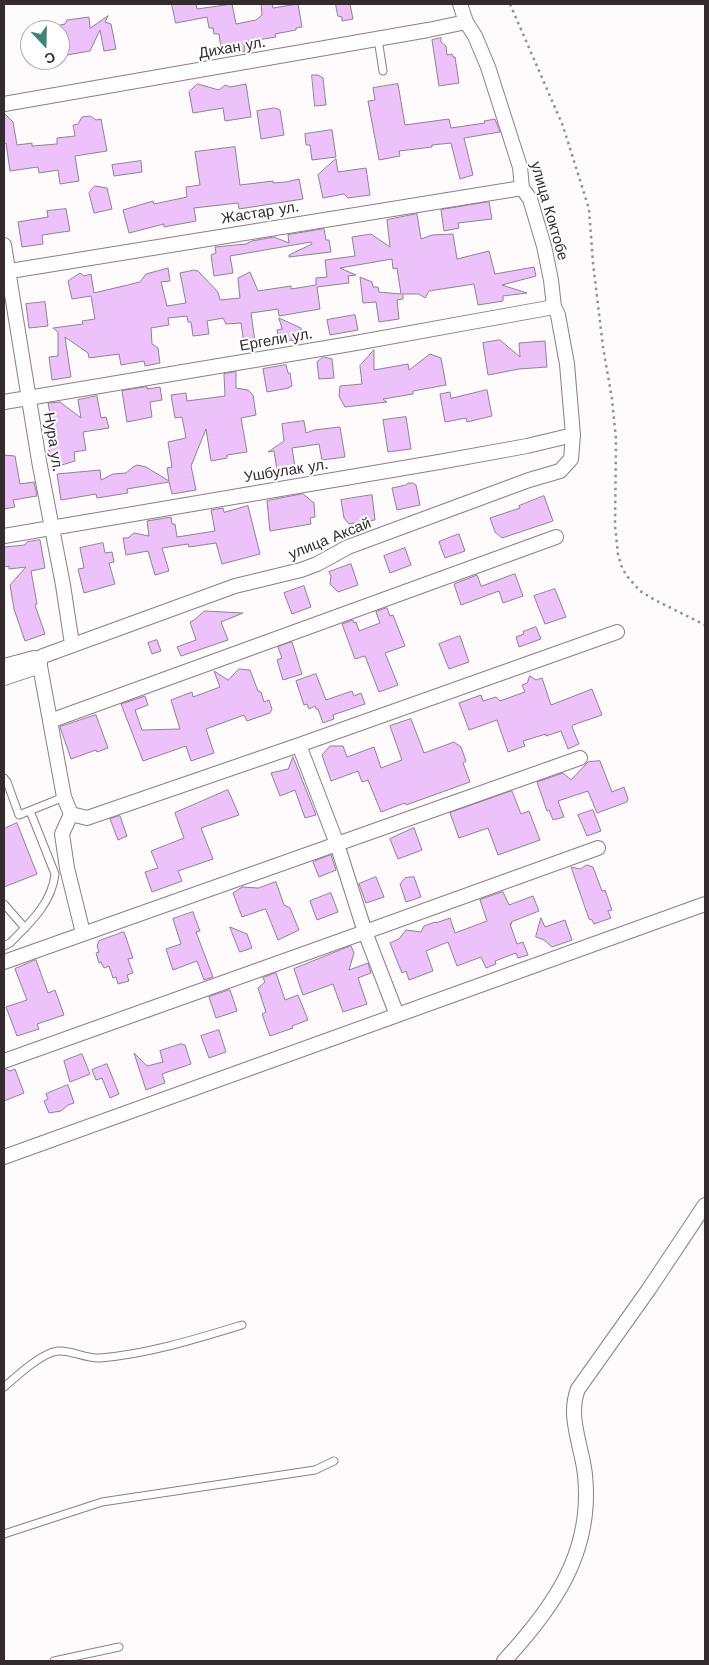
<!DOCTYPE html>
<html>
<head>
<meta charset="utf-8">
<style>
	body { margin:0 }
	#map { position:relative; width:709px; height:1665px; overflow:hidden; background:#fffafb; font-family:"Work Sans",sans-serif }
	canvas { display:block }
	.frame { position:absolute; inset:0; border:5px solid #342b2e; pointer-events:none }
	.north { position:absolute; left:20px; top:20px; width:50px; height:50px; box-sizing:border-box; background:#fff; border:1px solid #aeaaab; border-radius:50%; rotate:159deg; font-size:14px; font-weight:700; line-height:20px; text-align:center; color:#342b2e }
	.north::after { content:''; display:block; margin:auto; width:18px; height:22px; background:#3f8478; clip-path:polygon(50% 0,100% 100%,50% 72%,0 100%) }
</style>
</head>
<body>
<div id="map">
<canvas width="709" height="1665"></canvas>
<div class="frame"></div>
<div class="north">С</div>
</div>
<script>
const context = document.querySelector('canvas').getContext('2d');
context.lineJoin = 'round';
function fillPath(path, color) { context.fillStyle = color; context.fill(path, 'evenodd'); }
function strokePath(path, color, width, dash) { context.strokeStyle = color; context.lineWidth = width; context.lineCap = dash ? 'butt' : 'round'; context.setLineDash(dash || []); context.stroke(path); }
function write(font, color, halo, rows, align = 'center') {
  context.font = font + ' "Work Sans",sans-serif'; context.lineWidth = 4; context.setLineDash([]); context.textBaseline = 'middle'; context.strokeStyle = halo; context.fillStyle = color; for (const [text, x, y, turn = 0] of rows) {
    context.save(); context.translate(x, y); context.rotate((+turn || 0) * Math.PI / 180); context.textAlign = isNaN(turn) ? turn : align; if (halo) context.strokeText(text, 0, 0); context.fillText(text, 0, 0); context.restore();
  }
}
const building = new Path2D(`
	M172 4H196L197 9 232 4 236 24 256 20 262 15 261 4H272L273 8 298 4 302 27 296 28V30L275 34 276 37 244 42 245 51 222 55 219 34H214L213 28H209L207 17 176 23Z
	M336 4H350L353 19 342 21V17L338 16Z
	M108 16 105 22 111 24 116 49 104 51 100 30 90 51 61 56 60 25 65 24 67 20 89 17 90 28Z
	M441 38V42L446 46 447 55 452 54 453 57H455L459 83 439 86 432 40Z
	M312 75H318L323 78 326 105 315 106Z
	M198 84 219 90 225 85 230 87 246 84 251 117 225 121 223 108 193 113 189 92Z
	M398 84 405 125 449 119 451 128 485 123 484 121 495 119 500 132 464 138 473 175 460 179 451 143 432 145V147L399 151 400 156 379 160 368 101 375 100 373 88Z
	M275 108 280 110 284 135 261 139 257 111Z
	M4 113 13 122 17 145 32 143V146L57 144V138L75 136 73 125 78 124 82 117 90 116 96 120 101 119 107 151 75 156 79 181 60 184 58 170 39 173 38 167 10 171 6 143 4 144Z
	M332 130 336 157 312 160 310 145H306L305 134Z
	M235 147 240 185 273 181V183L286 182 299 179 303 199 239 209 238 203 194 208 196 221 164 227V224L129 233 123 210 153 201 154 204 187 197 186 187 200 185 195 152Z
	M336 159 338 172 366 168 370 195 348 198 344 194 323 198 318 175Z
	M141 161 142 172 114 176 112 165Z
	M95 186 107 188 112 209 94 213 89 193Z
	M489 202 492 219 458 223 459 228 444 231 441 210Z
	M66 209 70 231 42 235 43 244 22 247 18 222 48 217 47 211Z
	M417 214 421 239 432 235 453 234 457 259 489 251 495 274 534 267 536 276 502 285 527 293 503 296V301L478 305 474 284 429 291 425 298 419 294H403V299L397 300 399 319 379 322 376 302 363 303 360 277 372 282 373 287H378L379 292 401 294 397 268 393 269 392 259 340 268 356 275 348 276 349 283 317 287 320 309 279 316 278 309 251 313 256 349 245 351 241 323 226 324 223 318 207 321 209 334 193 336 191 322H188L187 316 168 318 169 325 151 328 152 344 158 348 160 363 145 366 144 361 121 365 119 354 89 358 88 353 65 337 71 377 52 380 49 357 58 356V332L53 328 83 324 82 321 95 319 91 296 72 299 68 281 80 273 84 276 91 274 94 293 140 282 146 274 168 268 170 281 161 282 167 306 186 303 180 273 194 270 198 271 218 292 220 300 240 298 238 278 250 272 258 291 291 286V289L316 285V278L327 277 325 260 355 256 352 237 371 234 390 247 387 220Z
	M324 229 326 240H329L331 252 289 257V255L312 244 311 242 230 256 233 273 214 276 211 255 216 253 215 247 246 244 252 241 274 237 289 243 288 235Z
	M45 302 48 326 29 328 26 304Z
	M355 315 358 330 330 335 327 320Z
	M279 318 301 328 303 340 294 342 292 340 279 342 277 330 282 329Z
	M500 340 520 357 519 343 545 341 547 367 519 369 488 375 483 343Z
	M374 350V370L408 364 409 370 430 354 441 358 446 385 413 391V394L383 399 387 402 345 407 339 396 340 386 362 384 360 366Z
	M324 357 332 359 334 378 319 379 317 362Z
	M286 365 288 373H290L292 386 289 387V388L267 392 263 369Z
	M236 372V388L248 390 253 395 256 415 241 418 247 452 227 455V458L211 461 206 429 191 466 196 490 172 494 169 482 127 489 128 493 97 498 96 494 61 500 57 474 100 470 101 480 113 474 126 473 133 467 137 465 146 467 169 481 167 468 172 467 168 442 186 438 182 417 175 418 171 395 186 393 187 401 225 396 224 374Z
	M147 387V389L160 387 162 400 150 402 152 417 127 422 122 391Z
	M487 390 492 416 467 422 466 418 445 422 440 394 450 392 451 398Z
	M97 396 101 418 106 417 109 428 83 432 86 450 74 452 75 461 55 467 54 456 50 457 45 425 52 424 48 403 60 402 81 418 78 400Z
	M406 417 411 449 388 452 383 420Z
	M304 421 306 433 314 430 340 427 345 457 322 460 319 444 292 448 295 467 277 470 274 451 268 452 284 441 282 424Z
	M4 455 15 456 20 484 34 482 37 496 13 500 15 507 4 509Z
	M408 483H413L416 485 420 505 397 510 392 488 406 485Z
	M303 494 314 503 315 517 310 518 311 524 270 531 267 501Z
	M372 495 375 520 349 524 344 518 341 500Z
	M544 496 553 521 502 538 495 532 490 518 520 508 519 506Z
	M248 506 260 554 222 564 216 543 189 547 188 544 162 548 169 571 155 575 148 551 126 555 123 538H128L134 533 149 536 147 521 171 517 172 524H175L177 537 215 531 211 510 223 508 224 512Z
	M459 534 465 551 445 558 439 542Z
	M40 540 45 568 31 571 37 604 35 605 45 634 25 641 14 609 10 585 26 567 9 569V566L4 567V547L25 545 27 542Z
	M103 543 105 553 112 552 114 562 109 563 115 584 84 593 78 569 84 568 80 548Z
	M405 548 411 565 390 573 384 556Z
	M351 564 358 585 338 592 330 584 331 576 329 572Z
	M515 574 523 596 503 603 499 591 461 605 454 584 477 575 481 586Z
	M304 586 311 607 292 614 284 593Z
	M555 589 566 617 545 624 534 596Z
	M387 608 390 616 393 615 405 646 385 653 398 685 379 692 365 656 355 659 342 624 353 620 354 623 356 622 359 631 380 623 376 612Z
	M205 611 243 613 221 622 228 640 181 656 177 647 196 640 190 622 194 620Z
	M536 627 541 639 519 647 516 637 524 634 523 632Z
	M460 636 469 662 449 669 439 644Z
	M157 640 161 651 152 654 148 643Z
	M292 642 302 674 283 680 277 660 282 658 278 647Z
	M239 669 250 670 258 691 261 692 264 702 269 700 272 709 270 713 247 721 244 715 206 729 214 753 191 761 186 746 143 761 121 704 145 696 148 705 135 710 142 730 180 729 171 700 192 692 193 697 220 687 214 671 228 680Z
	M316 674 326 700 352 691 354 696 361 693 365 704 333 715 334 719 323 723 318 709H316L315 706 309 709 307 704 304 705 296 681Z
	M530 676 536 680 542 678 551 705 592 689 602 715 573 725 572 727 579 744 568 749 561 731 546 736V734L523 741 525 746 508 752 497 720 469 730 459 703 481 695 483 701 496 697 500 701 525 692 522 685 527 683Z
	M96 715 108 748 97 752 96 750 71 759 60 727Z
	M411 719 424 753 454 742 461 747 466 761 463 763 470 782 406 805 405 803 381 812 368 780 362 782 358 771 331 781 322 755 330 746H343L347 757 374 747 381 768 402 760 390 726Z
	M293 757 316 815 305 818 295 790 280 796 271 773 288 769Z
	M600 761 612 792 624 787 628 799 627 802 597 813 588 791 558 801 564 817 553 820 549 810 547 811 537 782 563 773 571 780 588 762Z
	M228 790 239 815 201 828 213 859 178 871 182 881 152 892 145 872 158 868 151 851 184 838 175 813Z
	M512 791 521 814 529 811 540 840 498 855 488 828 459 838 450 813Z
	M593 810 601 831 587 836 578 815Z
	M120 816 127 836 118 840 110 819Z
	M17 823 37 874 4 887V829Z
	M414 828 422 850 398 859 390 839Z
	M331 855 336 870 319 877 313 862Z
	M587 865 593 867 602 891 605 890 612 910 608 911 611 918 594 924 592 920 589 919 571 867 580 869Z
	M376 877 384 897 366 903 359 884Z
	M414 877 421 897 406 902 400 884 405 878Z
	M276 882 284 905 290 908 299 930 278 940 266 910 265 909 242 917 233 893 242 887 258 888Z
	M503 892 509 905 533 896 539 911 511 922 512 924H510L517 944 523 942 528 955 518 958 516 953 495 961 496 964 486 968 481 957 457 966 448 942 426 951 433 971 409 980 406 971 402 973 390 943 399 939 406 930 421 932 424 926 435 922 436 923 450 918 455 933 487 921 480 900Z
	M331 893 338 912 317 920 310 901Z
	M193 912 200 931 196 932 213 977 204 980 197 961 173 970 166 949 181 944 173 919Z
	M541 918 545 927 565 920 572 940 552 947 544 940 536 937Z
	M230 927 247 934 252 948 240 952Z
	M124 932 133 958 128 959 133 973 127 975 129 981 118 984 116 977 113 978 109 966 104 968 101 962 99 963 96 953 99 952 97 946 99 941Z
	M351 946 354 953 349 970 368 963 371 973 358 978 367 1004 343 1012 333 984 303 995 294 969Z
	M36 960 48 993 55 990 64 1015 37 1024 39 1029 17 1036 6 1007 27 1000 15 969Z
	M276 973 285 1000 298 995 308 1020 292 1026 293 1028 270 1036 262 1014 266 1012 258 988 265 982 263 978Z
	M230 990 237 1011 216 1018 209 997Z
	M219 1030 226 1052 209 1058 201 1036Z
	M181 1044 185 1045 191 1064 162 1074 165 1083 146 1090 134 1053 147 1066 163 1062 160 1051Z
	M82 1054 90 1074 70 1082 64 1061Z
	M107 1064 119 1094 110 1098 102 1078 96 1080 92 1070Z
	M6 1069 10 1071 15 1069 24 1093 4 1101V1070Z
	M68 1085 74 1103 68 1105 61 1111 49 1113 44 1101 48 1099 46 1094Z`);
fillPath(building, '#edc1f9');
strokePath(building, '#8f8293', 1);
const lane = new Path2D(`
	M378 39 383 71
	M4 778 7 782 19 815 64 797
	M4 904 25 928
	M4 946 10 943C30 923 52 903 55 874L30 811
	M4 1387C17 1376 41 1353 58 1351 72 1350 86 1359 100 1358 148 1354 196 1339 242 1325
	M4 1534 102 1502 315 1470 334 1461
	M54 1661 119 1647`);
const street = new Path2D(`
	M4 104 428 30 466 22
	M4 245 39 461 63 585 72 644
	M4 272 522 188
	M4 402 350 344 554 307
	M4 536 439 462 527 446 573 435
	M40 659V666L64 797 71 814 87 818 299 745 617 632
	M4 666 34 658 40 659 43 656 235 586 301 570 317 564 348 547 529 480 560 471 571 459 573 435 567 364 558 315 554 307 551 280 544 246 530 199 522 188 520 167 488 67 475 36 466 22 460 4
	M4 678 40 666
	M50 721 556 537
	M580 758 337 844 365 932 598 848
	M71 814 62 834 67 868 83 933
	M4 962 337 844 299 745
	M4 1061 365 932 397 1015
	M4 1157 705 904
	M504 1661C554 1607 593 1552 585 1475 582 1446 567 1417 578 1389L649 1289 705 1205`);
strokePath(lane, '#927c85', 9);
strokePath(street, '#927c85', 16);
strokePath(new Path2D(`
	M510 4 563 126 589 209 593 263 603 347 612 399 616 439 615 526 618 554 621 565 626 575 640 591 655 600 705 625`), '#968f91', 2.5, [2.5, 4]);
strokePath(lane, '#fff', 7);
strokePath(street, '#fff', 14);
write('15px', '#342b2e', '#fff', [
	["Дихан ул.",232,48,-10],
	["улица Коктобе",549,211,74],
	["Жастар ул.",260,213,-9],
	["Ергели ул.",276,340,-10],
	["Нура ул.",53,442,81],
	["Ушбулак ул.",286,471,-9],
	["улица Аксай",330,539,-22]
]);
</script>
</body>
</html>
